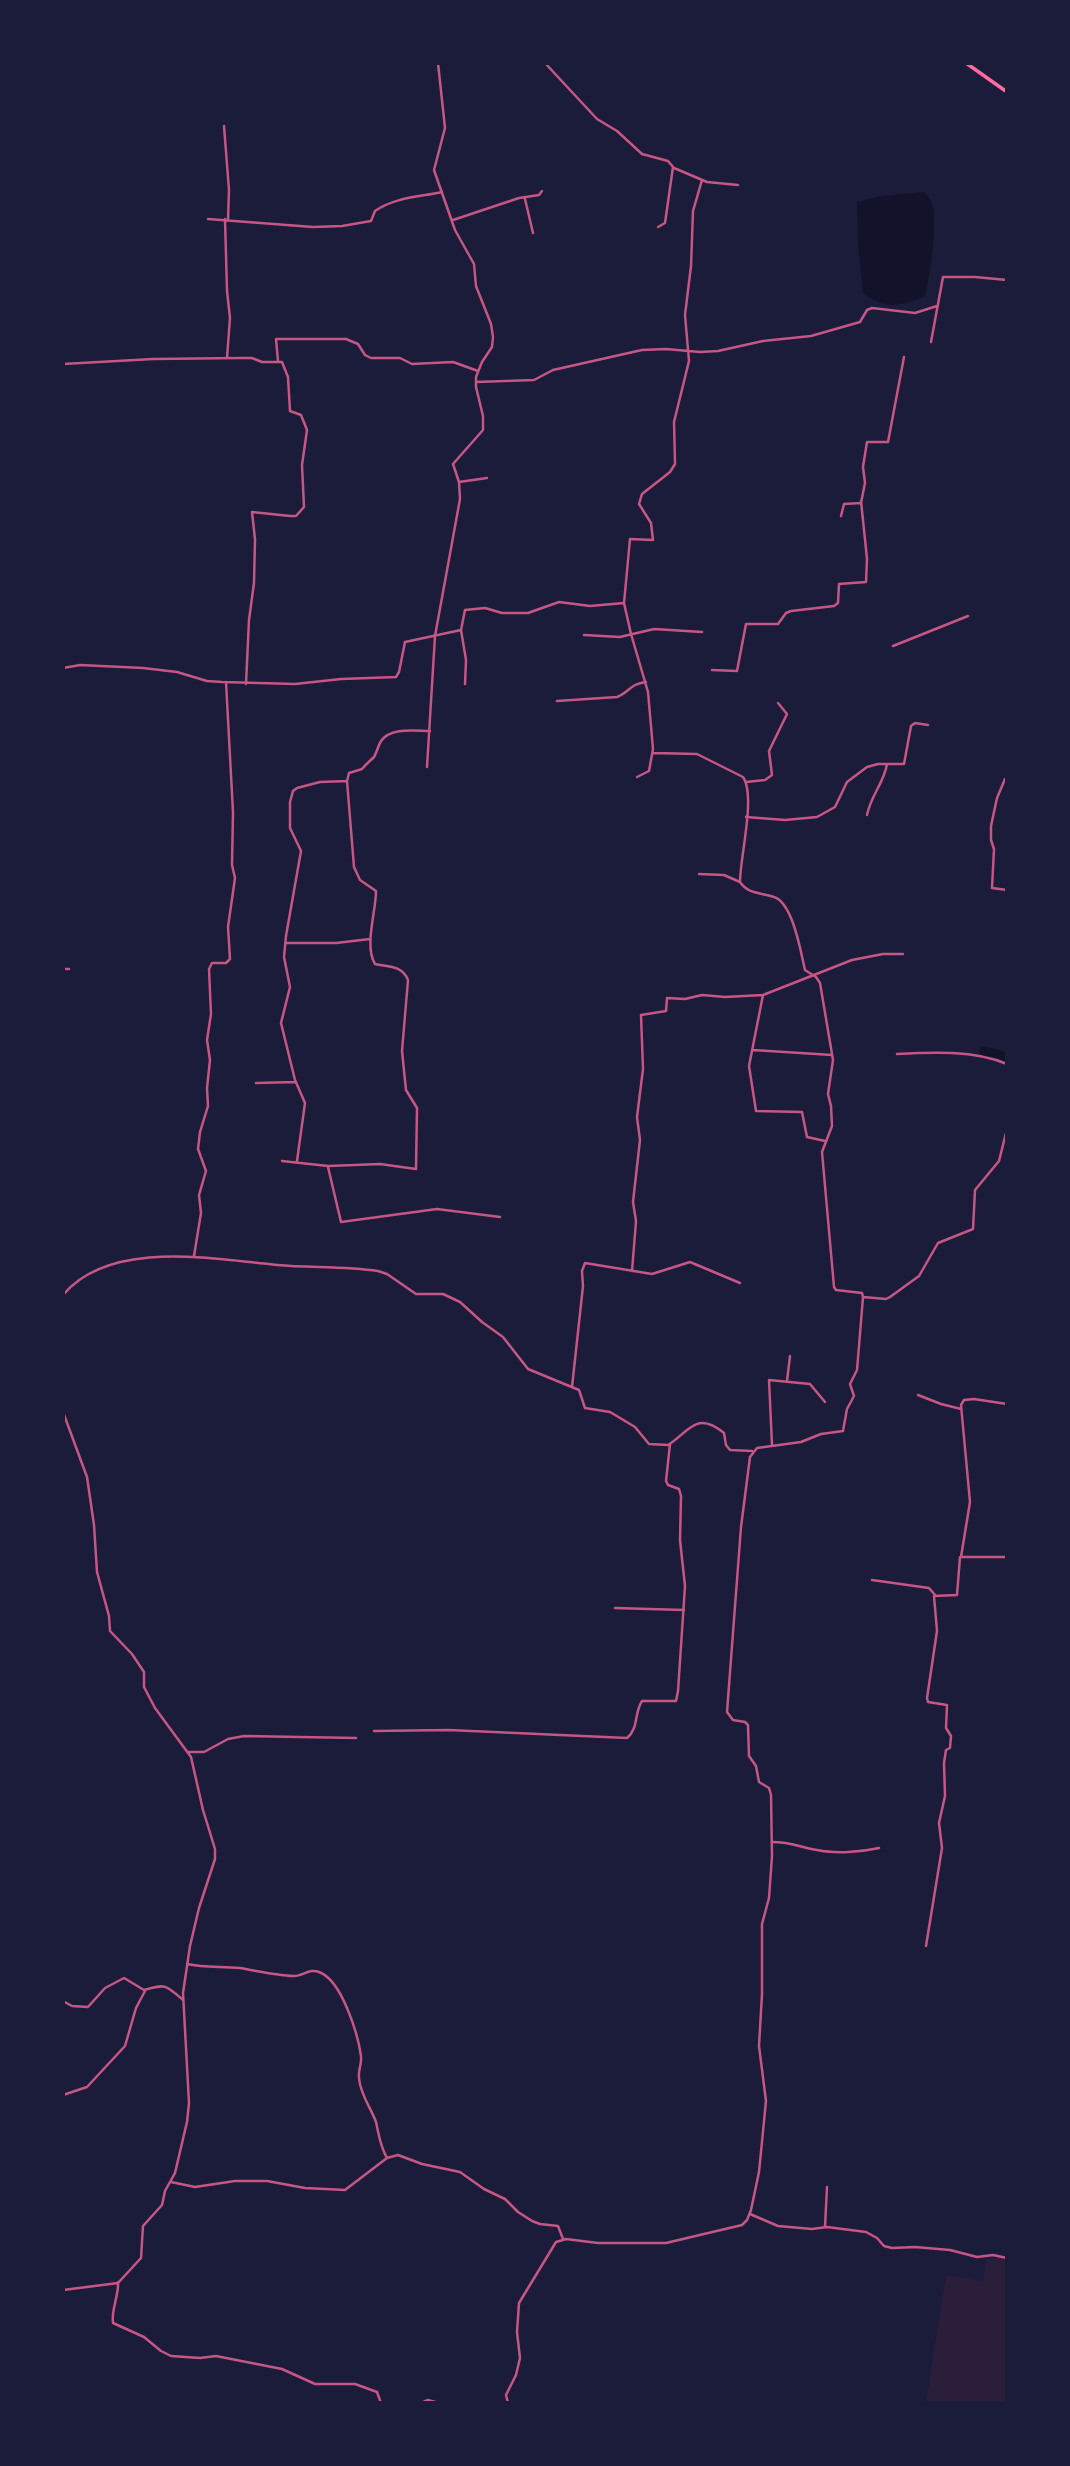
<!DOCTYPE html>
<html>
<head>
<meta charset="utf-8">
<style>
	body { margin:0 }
	#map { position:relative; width:1070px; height:2466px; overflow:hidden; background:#1b1b3a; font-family:"IBM Plex Sans",sans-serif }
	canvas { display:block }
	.frame { position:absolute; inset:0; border:65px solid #1b1b3a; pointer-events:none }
</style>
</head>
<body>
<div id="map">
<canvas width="1070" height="2466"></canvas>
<div class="frame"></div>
</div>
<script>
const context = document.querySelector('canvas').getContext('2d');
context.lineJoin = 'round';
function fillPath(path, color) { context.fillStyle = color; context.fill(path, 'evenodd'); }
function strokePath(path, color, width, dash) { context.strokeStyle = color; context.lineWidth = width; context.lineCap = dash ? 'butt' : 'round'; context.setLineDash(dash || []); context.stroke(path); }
fillPath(new Path2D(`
	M1000 2258 1007 2260V2403H926L946 2275 983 2281 987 2259Z`), '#2a1e3b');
fillPath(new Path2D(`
	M924 192C926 195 929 197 931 201 939 217 930 277 925 296 902 306 883 310 863 293L858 245 857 202 882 196Z`), '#12122b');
strokePath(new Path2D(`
	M983 1051 996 1053 1007 1058`), '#12122b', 8);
strokePath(new Path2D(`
	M545 63 597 119 617 131 642 154 668 161 674 168 707 182 738 185
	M224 126 229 190 228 220
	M525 199 533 233
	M208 219 313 227 342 226 371 221 375 211C395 197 420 197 442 192
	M225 219 227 291 230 318 227 358
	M453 220 519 198 539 195 542 191
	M658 227 665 223 673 167
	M931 342 943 277H975L1007 280
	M278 361 276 339H346L358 344 365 355 371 358H400L412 364 453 362 478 371
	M63 364 153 359 241 358H252L262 362H282L288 377 290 411 301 415 307 430 302 465 304 507 296 516H290L252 512 255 539 254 583 249 620 246 684
	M476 382 534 380 553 370 642 350 666 349 700 352 718 351 763 341 811 336 860 322 867 310 872 308 915 313 937 306
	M459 482 487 478
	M841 516 844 504 861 503 865 483 863 467 867 442H888L904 357
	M631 634 624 603 630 539 653 540 651 523 639 504 642 494 670 472 675 464 674 422 689 361 685 315 691 266 693 211 702 180
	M631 634 648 692 653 749 649 771 637 777
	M584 635 620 637 654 629 702 632
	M893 646 968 616
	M63 668 80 665 143 668 177 672 207 681 222 682 295 684 341 679 396 677 399 672 405 642 461 630
	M712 670 737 671 746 624H778L786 613 791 611 834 606 838 603 839 584 866 582 867 559 861 501
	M465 684 466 660 461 630 465 610 485 608 502 613H528L559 602 590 606 624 603
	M557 701 617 697C629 693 629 684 646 682
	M653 753 697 754 743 777C756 796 740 857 740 882 749 895 760 892 774 897 793 903 801 953 805 970L816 977 820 983 833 1060 828 1094 831 1106 832 1126 822 1152 834 1287 836 1290 862 1293 863 1297
	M427 767 435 636 460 499 459 482 453 464 483 430V416L476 387V377L482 362 492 347 493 337 491 324 476 286 474 264 455 230 434 170 445 128 438 63
	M1005 779 997 798 991 826V840L994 849 992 888 1007 890
	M746 782 765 780 772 775 769 751 787 714 778 703
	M867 815C871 795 884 783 887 764
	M746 817 785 820 817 817 835 807 847 782 867 767 878 764H904L911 726 915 723 928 725
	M699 874 724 875 740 882
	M287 943H336L370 939
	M63 969H69
	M763 995 749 1066 756 1111 802 1112 807 1137 825 1141
	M753 1050 832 1055
	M897 1054C932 1052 974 1050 1007 1064
	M256 1083 296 1082
	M282 1161 328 1166 380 1164 416 1169 417 1108 406 1090 402 1051 408 980C402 965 388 967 375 964 364 946 376 912 376 891L360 880 354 867 347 781 349 773 362 769C366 764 370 761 374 757 377 752 378 746 381 741 391 727 415 731 430 731
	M297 1161 305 1103 295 1080 281 1023 290 987 284 957 286 936 301 851 290 828V802L293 791 297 788 320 782 347 781
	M328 1167 341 1222 437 1209 500 1217
	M194 1256 201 1213 199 1195 206 1171 198 1149 200 1132 208 1106 207 1088 210 1060 207 1040 211 1014 209 969 212 963H226L230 959 228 927 235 878 232 865 233 812 226 682
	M632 1271 636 1221 633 1202 640 1140 637 1117 643 1069 641 1015 666 1011 667 998 685 999 702 995 725 997 763 995 852 960 883 954H903
	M63 1295C110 1239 213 1259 277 1265 310 1268 344 1266 378 1271L387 1274 416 1294H443L460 1302 482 1322 503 1337 528 1369 579 1390 585 1408 610 1412 635 1427 649 1444 668 1445C689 1432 696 1410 724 1433L726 1445 730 1450 752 1451
	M787 1381 790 1356
	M572 1387 583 1286 582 1271 585 1263 652 1274 690 1262 740 1283
	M918 1395 941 1404 961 1409
	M63 1412 87 1477 94 1525 97 1572 109 1616 110 1631 132 1654 144 1672V1687L155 1708 191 1757 203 1810 215 1849V1859L199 1908 190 1946 183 1993 189 2103 187 2122 175 2173 165 2191 162 2205 143 2226 141 2258 118 2283 63 2290
	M772 1445 769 1380 810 1384 825 1402
	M961 1557 970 1502 961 1405 964 1400 974 1399 1007 1404
	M872 1580 929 1588 935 1595
	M615 1608 684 1610
	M374 1731 449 1730 627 1738C639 1728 634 1713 642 1701H676L678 1691 685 1586 680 1540 681 1496 679 1489 668 1485 666 1481 670 1444
	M188 1752H204L228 1739 244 1736 356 1738
	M772 1842C791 1842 800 1847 817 1850 836 1854 861 1852 879 1848
	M926 1946 942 1848 939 1823 945 1796 944 1763 946 1750 950 1748 951 1736 946 1728 947 1705 928 1702 927 1698 937 1631 934 1596 957 1595 960 1557H1007
	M187 1964C205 1968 222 1966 240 1968 256 1971 279 1976 294 1976 303 1976 310 1968 319 1972 342 1980 358 2035 361 2056 362 2064 358 2070 359 2078 360 2094 371 2108 376 2122 379 2135 380 2146 387 2158
	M63 2001 72 2006 88 2007 105 1988 124 1978 144 1990C166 1984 165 1984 183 2000
	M63 2095 87 2087 125 2046 136 2008 145 1991
	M171 2182 195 2187 235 2181H267L305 2188 345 2190 387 2158 398 2155 422 2164 460 2172 484 2189 505 2199 518 2212 532 2221 540 2224 558 2226 563 2239
	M750 2214 778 2226 812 2229 827 2227 866 2232 877 2238 884 2246 892 2248 915 2247 950 2250 977 2257 993 2255 1007 2258
	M825 2227 827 2187
	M118 2282C119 2296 111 2309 113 2323L144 2337 161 2351 171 2356 200 2358 216 2356 282 2369 315 2384H355L377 2392 381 2403
	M421 2403 428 2400 439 2403`), '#c65784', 2.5);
strokePath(new Path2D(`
	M508 2403 506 2395 516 2375 520 2358 517 2332 519 2303 556 2242 566 2239 598 2243H666L742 2225 747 2220 751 2210 759 2172 766 2101 759 2046 762 1994V1924L769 1898 772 1856 771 1795 769 1788 759 1782 756 1766 749 1756 748 1725 745 1722 733 1720 727 1712 741 1527 750 1457 757 1448 801 1442 821 1434 843 1431 847 1409 854 1396 850 1384 857 1370 863 1297 886 1299 890 1297 919 1276 938 1243 973 1229 975 1190 999 1161 1007 1129`), '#c65784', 2.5);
strokePath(new Path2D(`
	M966 63 1007 92`), '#ff6b9d', 3.5);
</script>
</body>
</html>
